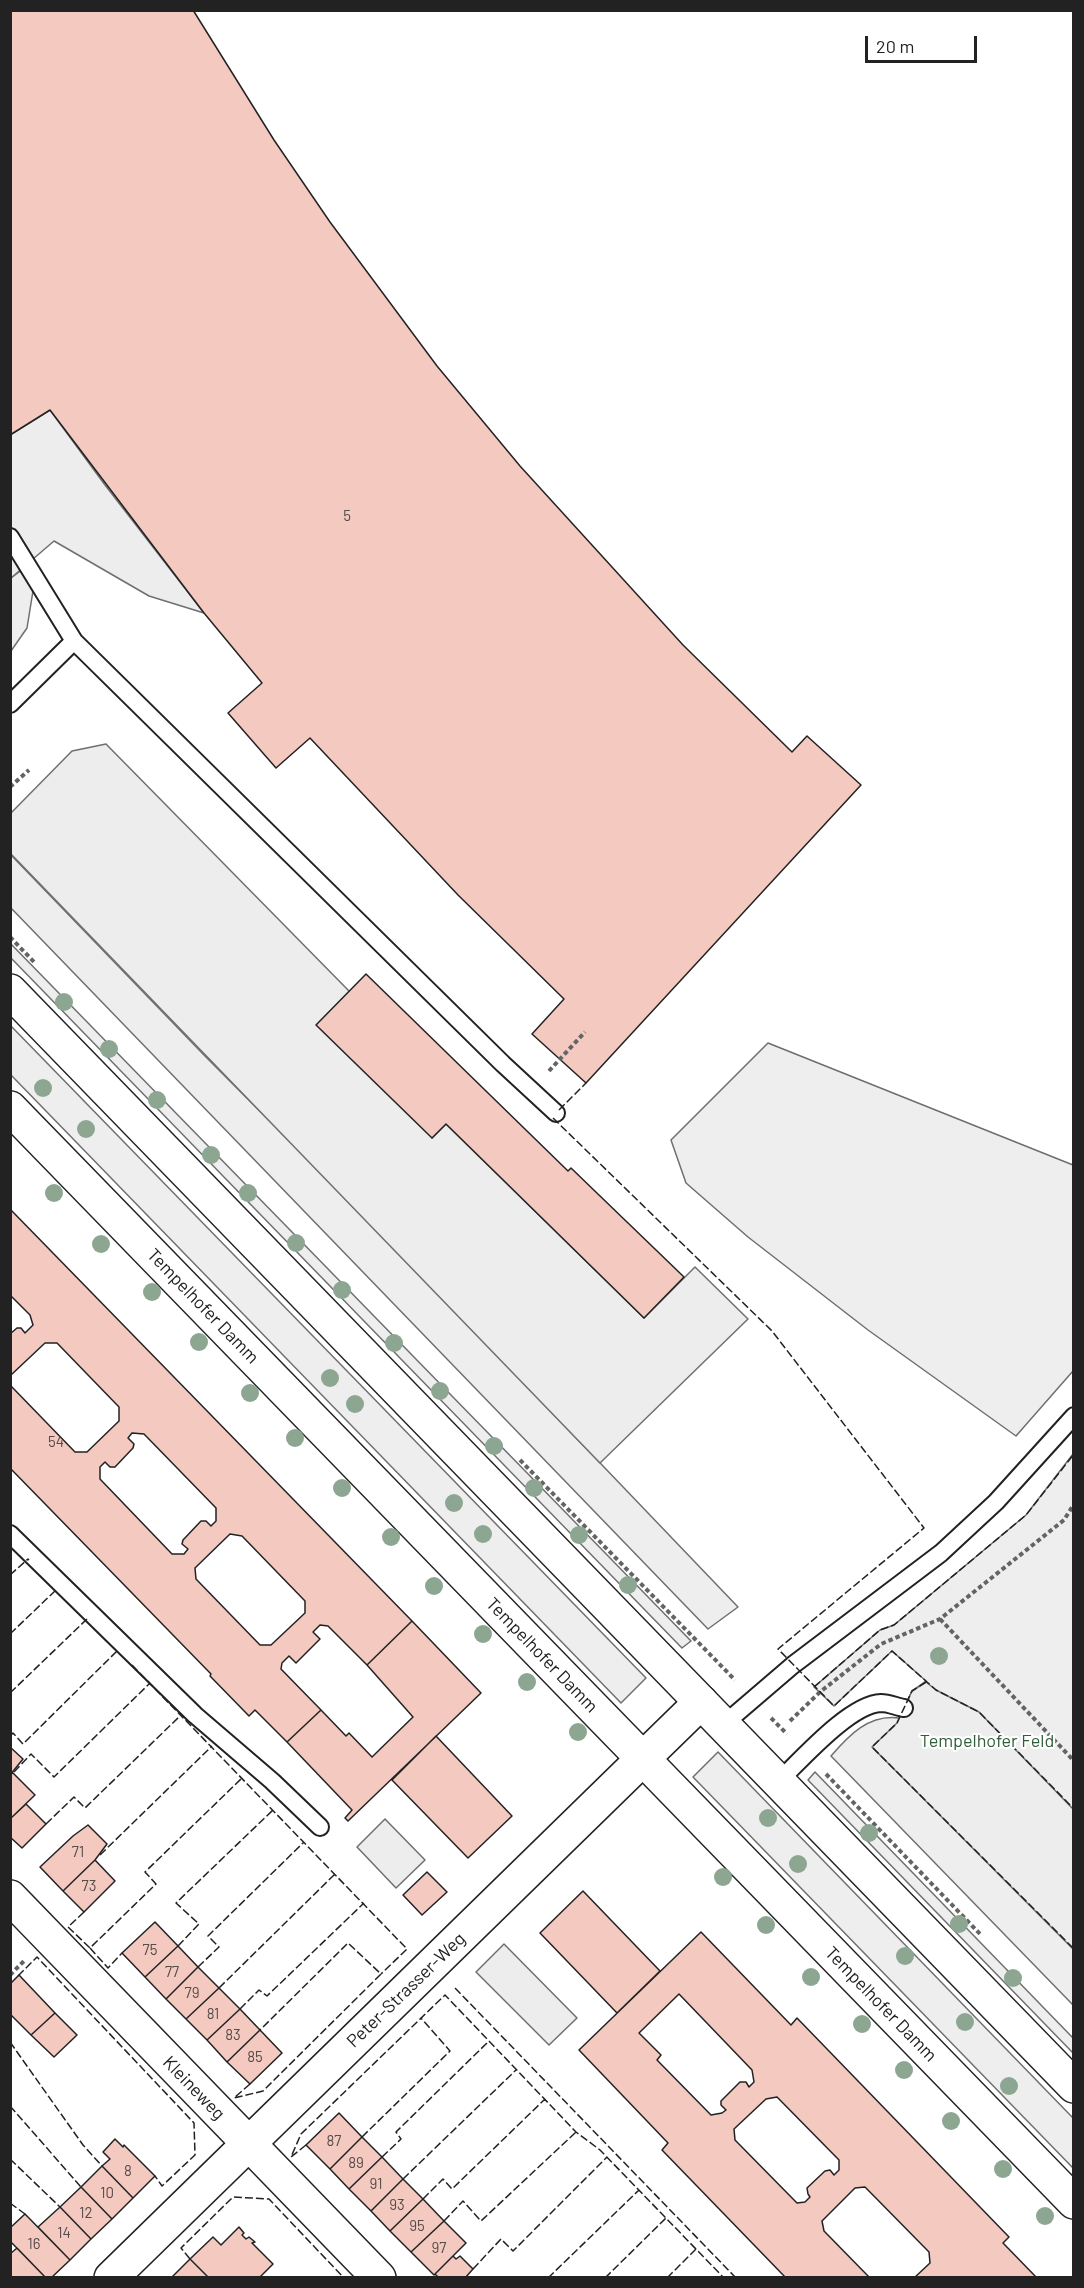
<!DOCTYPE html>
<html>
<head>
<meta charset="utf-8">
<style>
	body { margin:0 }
	#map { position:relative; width:1084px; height:2288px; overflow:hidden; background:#fff; font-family:Barlow,sans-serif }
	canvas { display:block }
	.frame { position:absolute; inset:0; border:12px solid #222; pointer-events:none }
	.scale { position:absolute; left:865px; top:36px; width:112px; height:27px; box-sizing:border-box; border:3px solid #222; border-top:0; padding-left:8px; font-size:18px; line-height:21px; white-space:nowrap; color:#222; -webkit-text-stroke:4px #fff; paint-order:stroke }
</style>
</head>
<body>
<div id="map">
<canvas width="1084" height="2288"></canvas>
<div class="frame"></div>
<div class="scale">20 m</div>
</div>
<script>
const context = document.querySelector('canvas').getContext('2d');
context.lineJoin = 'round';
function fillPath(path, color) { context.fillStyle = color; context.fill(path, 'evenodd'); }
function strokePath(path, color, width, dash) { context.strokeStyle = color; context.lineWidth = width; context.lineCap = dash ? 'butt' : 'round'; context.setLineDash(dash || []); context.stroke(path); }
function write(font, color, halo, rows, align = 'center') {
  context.font = font + ' Barlow,sans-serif'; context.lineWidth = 4.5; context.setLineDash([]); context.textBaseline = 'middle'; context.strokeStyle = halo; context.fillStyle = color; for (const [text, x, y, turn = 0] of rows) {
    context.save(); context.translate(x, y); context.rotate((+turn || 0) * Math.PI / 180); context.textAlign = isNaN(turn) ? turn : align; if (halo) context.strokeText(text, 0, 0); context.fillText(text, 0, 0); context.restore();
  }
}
const green = new Path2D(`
	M23 569 33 591 27 628 11 651V578Z
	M10 854 203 1054 356 1208 738 1607 708 1629 11 908Z
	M10 944H11L691 1641 682 1648 680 1646 11 958Z
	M10 1025 646 1678 621 1703 11 1075Z
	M768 1043 1073 1165V1371L1016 1436 868 1330 748 1237 686 1183 671 1140Z
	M1073 1454V2005L831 1756C849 1735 869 1714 899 1718L912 1691 926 1681 892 1651 834 1706 814 1687 880 1630 894 1625 1026 1515Z
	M718 1752 1073 2118V2168L693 1777Z
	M815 1772 1073 2038V2053L808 1780Z`);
fillPath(green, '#eee');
strokePath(green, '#6f6f6f', 1.5);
const parking = new Path2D(`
	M50 410 105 485 204 613 149 596 54 541 11 578 10 435Z
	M106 744 349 991 432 1138 446 1124 644 1318 695 1267 748 1319 600 1463 11 854V813L72 751Z
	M926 1682 936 1690 979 1712 1073 1809V1949L872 1747 897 1723 912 1691Z
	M385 1819 425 1860 396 1888 357 1847Z
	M504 1944 577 2018 549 2045 476 1972Z`);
fillPath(parking, '#ededed');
strokePath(parking, '#6f6f6f', 1.5);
const building = new Path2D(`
	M10 10H193L274 140 330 222 437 366 520 466 683 645 792 752 807 736 861 785 586 1083 532 1034 564 999 458 895 310 738 276 768 228 713 262 683 204 613 50 410 10 435Z
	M366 974 568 1171 571 1168 684 1277 644 1318 446 1124 432 1138 316 1025Z
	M10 1209 412 1621 367 1665 328 1626 320 1625 313 1632 320 1639 296 1663 289 1656 282 1663 281 1669 321 1710 287 1742 255 1710 249 1716 210 1676 211 1674 10 1468V1334L17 1328H21L25 1333 33 1325 30 1315 10 1295ZM45 1343H57L119 1407V1421L87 1452H75L11 1386V1375ZM132 1433 144 1434 216 1508V1521L211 1526 206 1521H201L183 1540 182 1544 188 1549 184 1554H172L100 1479V1467L105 1462 110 1467H115L133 1448 134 1444 128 1438ZM230 1534 242 1536 305 1601V1613L271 1645H260L196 1579 195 1568Z
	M412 1621 481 1693 348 1821 345 1818 352 1810 287 1742 321 1710 346 1736 349 1733 372 1757 413 1717 367 1665Z
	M436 1736 512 1816 468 1858 392 1780Z
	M10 1747 23 1759 10 1775Z
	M13 1773 35 1795 10 1819V1775Z
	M26 1804 46 1824 22 1848 10 1837V1819Z
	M88 1825 107 1844 95 1860 63 1891 40 1867 73 1836Z
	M95 1860 115 1881 84 1912 63 1891Z
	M427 1872 447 1892 422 1915 403 1895Z
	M583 1891 660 1971 617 2013 540 1933Z
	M155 1922 178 1946 145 1977 122 1953Z
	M701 1932 791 2025 797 2018 1009 2237 1003 2243 1037 2278H914L930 2263 929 2252 865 2187 855 2188 822 2221 824 2231 870 2278H786L662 2150 668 2143 579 2050ZM679 1994 752 2070 754 2082 749 2087 746 2082H740L721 2101V2105L726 2110 722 2113 711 2115 657 2060 661 2055 639 2033ZM777 2097 839 2160V2170L834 2175 830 2170 825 2171 807 2188 808 2194 810 2197 805 2202 797 2203 735 2140 734 2129 766 2099Z
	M178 1946 198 1967 166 1999 145 1977Z
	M198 1967 219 1988 186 2019 166 1999Z
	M19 1975 55 2013 31 2035 10 2014V1984Z
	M219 1988 240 2009 207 2040 186 2019Z
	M240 2009 260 2030 227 2062 207 2040Z
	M55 2013 77 2035 54 2057 31 2035Z
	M260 2030 282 2053 250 2084 227 2062Z
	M339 2113 362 2137 330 2169 306 2145Z
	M362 2137 382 2157 349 2189 330 2169Z
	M115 2139 123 2147 124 2145 155 2176 133 2198 102 2166 110 2159 103 2152Z
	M382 2157 403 2179 371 2211 349 2189Z
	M102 2166 133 2198 112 2219 81 2187Z
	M403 2179 423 2199 390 2231 371 2211Z
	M81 2187 112 2219 91 2239 60 2207Z
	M423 2199 444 2221 411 2252 390 2231Z
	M60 2207 91 2239 70 2260 38 2227Z
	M25 2214 70 2260 51 2278H46L10 2241V2228Z
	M444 2221 466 2243 434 2275 411 2252Z
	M239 2227 244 2233 242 2235 246 2239 249 2237 255 2242 252 2243 273 2264 259 2278H209L190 2259 213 2237 221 2245Z
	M17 2248 46 2278H10V2254Z
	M453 2256 456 2259 460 2256 473 2269 465 2278H439L435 2274Z
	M190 2259 209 2278H171Z`);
fillPath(building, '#f3c9c0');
strokePath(building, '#222', 1.5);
const lane = new Path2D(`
	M10 537 74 641 10 704
	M74 641 503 1064 556 1113
	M10 1534 195 1715 272 1781 320 1827
	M723 1725 793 1665 941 1553 996 1502 1074 1416
	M778 1782C801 1760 850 1704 881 1703 889 1703 897 1707 904 1708`);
const street = new Path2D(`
	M10 1897 379 2278
	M111 2278 701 1702`);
const primary = new Path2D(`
	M10 991 1074 2086
	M10 1108 1074 2202`);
strokePath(lane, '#222', 20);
strokePath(street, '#222', 36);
strokePath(primary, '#222', 36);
strokePath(new Path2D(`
	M10 787 29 770
	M10 937 35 963
	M549 1071 585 1032
	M520 1460 735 1680
	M940 1619 1074 1761
	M771 1718 787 1734
	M790 1721 820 1692 881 1644 940 1619 1064 1520 1074 1504
	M826 1774 981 1935
	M10 1975 24 1961`), '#646464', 4, [4.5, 3]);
strokePath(lane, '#fff', 16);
strokePath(street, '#fff', 33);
strokePath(primary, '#fff', 33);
strokePath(new Path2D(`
	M559 1110 586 1083
	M553 1118 772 1331 924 1528 778 1649 834 1706 892 1651 936 1690 979 1712 1074 1809
	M10 1575 28 1559 29 1560
	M10 1634 57 1589
	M132 1665 407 1949 381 1974
	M926 1682 912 1691 897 1723 872 1747 1074 1949
	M814 1687 880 1630 894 1625 1026 1515 1074 1454
	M10 1693 87 1619
	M10 1736 13 1733 23 1744 118 1650
	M14 1772 31 1754 54 1777 150 1683
	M46 1824 74 1797 85 1808 181 1715
	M100 1855 212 1746
	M84 1912 68 1927 90 1948 156 1884 145 1872 242 1778
	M178 1946 199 1924 176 1903 273 1810
	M90 1948 108 1968 122 1953
	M198 1967 219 1947 208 1936 304 1842
	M18 1976 37 1957 194 2123 195 2155 162 2186 155 2176
	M219 1988 335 1874
	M455 1988 736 2278
	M240 2009 259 1990 267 1996 364 1903
	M10 2042 83 2145 102 2166
	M250 2084 234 2098 263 2091 381 1974 348 1943 260 2030
	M10 2106 81 2187
	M362 2137 450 2051 421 2018
	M306 2145 291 2157 301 2134 445 1995 576 2132 600 2150 724 2278
	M382 2157 401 2139 396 2132 489 2041
	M10 2159 60 2207
	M403 2179 516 2070
	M423 2199 443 2179 452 2189 545 2099
	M10 2203 25 2214
	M444 2221 463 2201 481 2221 576 2132
	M190 2259 181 2248 233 2197 269 2199 344 2278
	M473 2269 501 2239 513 2251 607 2157
	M548 2278 639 2190
	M605 2278 666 2218
	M667 2278 696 2249`), '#222', 1.5, [8, 3]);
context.fillStyle = '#8da692';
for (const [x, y] of [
	[64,1002],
	[109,1049],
	[43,1088],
	[157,1100],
	[86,1129],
	[211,1155],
	[54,1193],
	[248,1193],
	[296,1243],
	[101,1244],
	[342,1290],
	[152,1292],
	[199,1342],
	[394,1343],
	[330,1378],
	[440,1391],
	[250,1393],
	[355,1404],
	[295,1438],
	[494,1446],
	[342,1488],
	[534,1488],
	[454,1503],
	[483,1534],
	[579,1535],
	[391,1537],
	[628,1585],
	[434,1586],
	[483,1634],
	[939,1656],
	[527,1682],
	[578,1732],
	[768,1818],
	[869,1833],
	[798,1864],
	[723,1877],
	[959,1924],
	[766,1925],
	[905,1956],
	[811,1977],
	[1013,1978],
	[965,2022],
	[862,2024],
	[904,2070],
	[1009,2086],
	[951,2121],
	[1003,2169],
	[1045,2216]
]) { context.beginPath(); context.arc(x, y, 9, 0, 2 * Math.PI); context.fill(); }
write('15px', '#564c4a', null, [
	["5",347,516],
	["54",56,1442],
	["71",78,1852],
	["73",89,1886],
	["75",150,1950],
	["77",172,1972],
	["79",192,1993],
	["81",213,2014],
	["83",233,2035],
	["85",255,2057],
	["87",334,2141],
	["89",356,2163],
	["8",128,2171],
	["91",376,2184],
	["10",107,2193],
	["93",397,2205],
	["12",86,2213],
	["95",417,2226],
	["14",64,2233],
	["16",34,2244],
	["97",439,2248]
]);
write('18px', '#222', '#fff', [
	["Tempelhofer Damm",203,1306,46],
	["Tempelhofer Damm",542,1655,46],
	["Peter-Strasser-Weg",406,1990,-44],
	["Tempelhofer Damm",881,2004,46],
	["Kleineweg",194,2088,46]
]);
write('18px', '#2f5e38', '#fff', [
	["Tempelhofer Feld",987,1741]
]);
</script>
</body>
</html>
